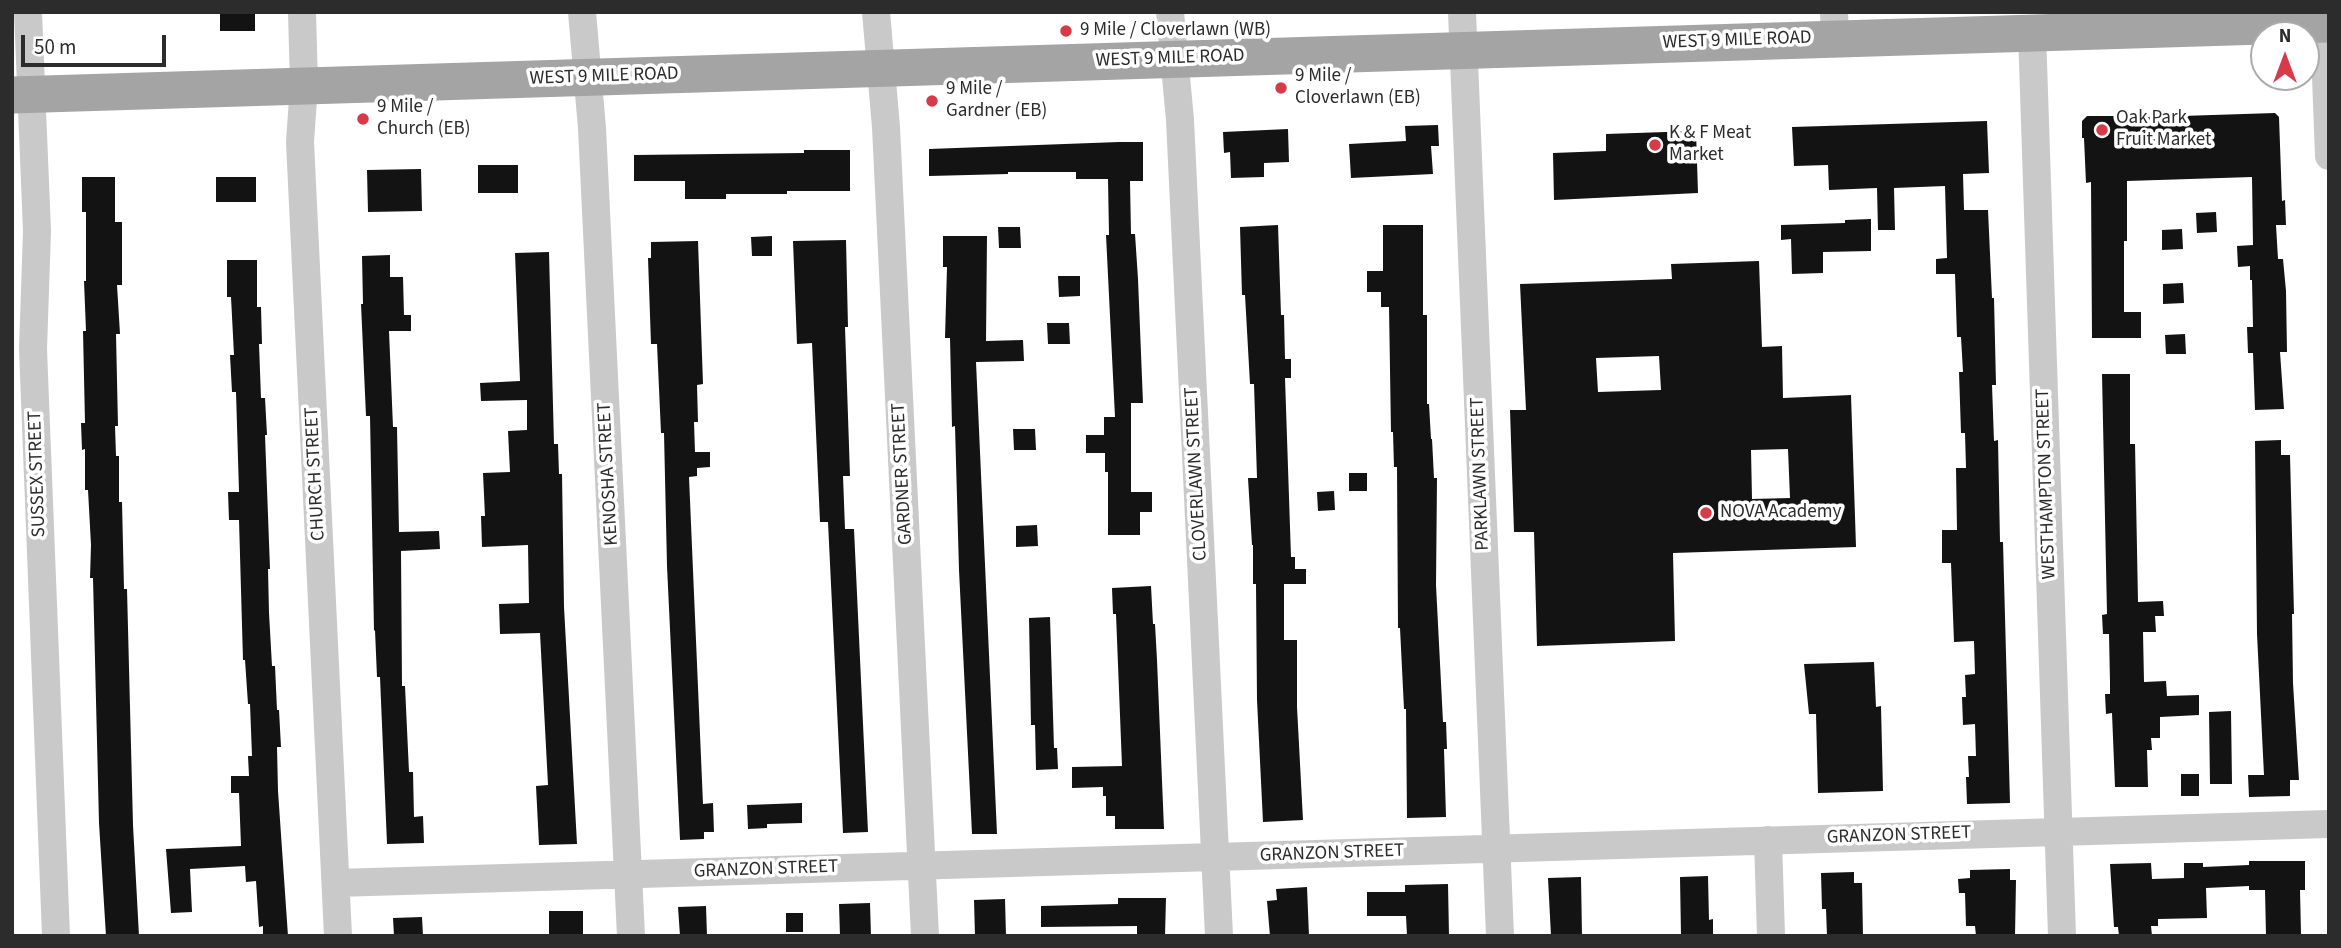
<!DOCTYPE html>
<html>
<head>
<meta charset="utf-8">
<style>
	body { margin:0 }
	#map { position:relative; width:2341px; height:948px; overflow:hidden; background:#fff; font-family:"Source Sans 3",sans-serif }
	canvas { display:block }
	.frame { position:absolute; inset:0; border:14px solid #2c2c2c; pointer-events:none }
	.north { position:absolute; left:2250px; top:21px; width:70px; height:70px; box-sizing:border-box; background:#fff; border:2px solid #ababab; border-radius:50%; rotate:0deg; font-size:19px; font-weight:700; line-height:28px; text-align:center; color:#2c2c2c }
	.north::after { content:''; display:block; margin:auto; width:24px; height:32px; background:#d73b49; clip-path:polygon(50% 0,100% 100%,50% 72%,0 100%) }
	.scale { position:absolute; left:21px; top:35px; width:145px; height:32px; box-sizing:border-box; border:4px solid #2c2c2c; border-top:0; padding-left:9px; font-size:21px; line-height:24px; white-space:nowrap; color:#2c2c2c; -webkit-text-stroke:5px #fff; paint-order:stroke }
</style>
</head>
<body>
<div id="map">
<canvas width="2341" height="948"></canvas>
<div class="frame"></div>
<div class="north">N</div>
<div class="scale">50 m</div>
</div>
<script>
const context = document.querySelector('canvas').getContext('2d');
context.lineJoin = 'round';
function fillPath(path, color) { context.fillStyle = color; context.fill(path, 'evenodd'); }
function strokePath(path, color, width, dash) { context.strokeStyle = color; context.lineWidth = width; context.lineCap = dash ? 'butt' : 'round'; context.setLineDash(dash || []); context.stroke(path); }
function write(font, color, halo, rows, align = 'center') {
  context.font = font + ' "Source Sans 3",sans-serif'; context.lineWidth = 7; context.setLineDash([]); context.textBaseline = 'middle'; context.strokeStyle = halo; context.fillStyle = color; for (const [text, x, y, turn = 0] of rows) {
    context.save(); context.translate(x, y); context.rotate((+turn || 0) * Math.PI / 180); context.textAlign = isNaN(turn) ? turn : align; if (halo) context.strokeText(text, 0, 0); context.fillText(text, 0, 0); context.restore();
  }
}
fillPath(new Path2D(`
	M220 12H255V31H220Z
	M2275 113 2279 117 2282 201 2285 200 2286 225H2276L2278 259H2283L2286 291 2287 352H2280L2284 409 2255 410 2253 353H2248L2247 327H2253L2252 280H2250V266L2238 267 2237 246 2253 245 2252 177 2127 181V241H2124V312H2141V338H2092L2091 182 2086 183 2084 138H2082V121L2087 116H2119V118Z
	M1987 121 1989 173 1963 174 1964 210H1988L1992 298H1994L1996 385H1992L1994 441 1998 440 2000 542H2003L2010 803 1967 804 1966 777H1969L1968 756H1976L1975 724 1963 725 1962 697H1966L1965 675 1975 674 1974 641 1954 642 1951 563H1942V530H1957L1956 468H1966L1965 433H1961L1959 372H1963L1961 337H1957L1955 274H1936V259L1947 258 1945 186 1894 188 1895 230H1878L1877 188 1829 190 1828 165 1794 166 1792 127Z
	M1438 125 1439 146H1431L1433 174 1351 178 1349 144 1406 141 1405 126Z
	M1288 129 1289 162 1264 163V177L1231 178 1230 152 1224 153 1223 132Z
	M1696 131 1698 193 1554 200 1553 153 1606 151V134Z
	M1119 142H1143V181H1130L1131 234H1135L1138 279 1143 403H1131V492H1152V512H1140V535H1108V472H1105V453H1086V435H1104V417H1115L1106 235H1109L1108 179H1076V172H1008V174L929 176V149Z
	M804 150H850V191H787V194H726V199H685V181H634V155L804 153Z
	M478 165H518V193H478Z
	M421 169 422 211 368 212 367 170Z
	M82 177H115V222H122V285H117L120 334H116L118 426H115L116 456H119V502H122L124 589H127L133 825 139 936H106L99 823 93 578H90L91 545 88 490H85V449L82 450 81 423H85L83 331H86L84 281H86V212H82Z
	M216 177H256V202H216Z
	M2216 212 2217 232 2197 233 2196 213Z
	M1871 219V251L1823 252V273L1792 274 1791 239 1781 240V225L1845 223V220Z
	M1278 225 1281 315H1284L1285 359H1291V378H1285L1291 557H1295V569H1306V584H1284V640H1297V707L1303 820 1263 822 1257 700 1256 584H1253V545H1252L1248 478H1257L1254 384H1250L1245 295H1242L1240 227Z
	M1383 225H1423V315H1427V404H1429L1431 439H1432L1434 478H1437L1436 585 1443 722H1446L1447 749H1444L1446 817 1407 818 1406 709H1404L1400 628H1398L1397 467H1394L1393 432H1391L1389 307H1381V292H1367V271H1383Z
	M998 227H1020L1021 248H999Z
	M2182 229 2183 249 2162 250V230Z
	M772 236V256H752L751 237Z
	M943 236H987L986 341 1023 340 1024 361 976 362 997 834H972L959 570 955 426 952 427 950 338H945L947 267H943Z
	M846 240 848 327H845L850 476H843L845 529H854L868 832 843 833 828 522H820L812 343 797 344 793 241Z
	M698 241 703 384 697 385 698 422H694L695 452H710V467L697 468V476L689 477 703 804 713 803 714 832H704V839L680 840 667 566 664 433H661L657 344H651L648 258H651V242Z
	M549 252 554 444H558L559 474H562L564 607 577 844 539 845 536 786 548 785 540 633 500 634 499 604 529 603 528 545 482 547 481 516H485L483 473 510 472 508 431 527 430V400L481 401 480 383 520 381 515 253Z
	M390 255V277H403L404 315H411V331H389L393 427H397L399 532 439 531 440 549 401 551 402 686H405L409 772H413L414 817 423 816 424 843 387 844 380 677H377L375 630 374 631 370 416H366L361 304H363L362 256Z
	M227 260H257V307H261L262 344H259L261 398H265L267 435H265L270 569H268L269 613 272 666H275L277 710H279L281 747H277L278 791 288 936H263V926L259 927 256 881 246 882 245 866 190 869 192 912 171 913 166 849 241 846 239 793H231V776H249L248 756H252L250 704H248L245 660H243L239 520H229L228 492H239L236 392H232L230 355H234L231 297H227Z
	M1759 261 1762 347 1782 346 1783 398 1851 395 1856 547 1673 553 1675 641 1537 646 1534 532H1514L1510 410H1526L1520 284 1672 279 1671 264ZM1659 356 1661 390 1598 392 1596 358ZM1788 449 1790 498 1752 499 1751 450Z
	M1058 276H1080V296L1059 297Z
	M2183 283 2184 303 2163 304V284Z
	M1047 323H1069L1070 344H1048Z
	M2185 334 2186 354H2166L2165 335Z
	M2102 374H2130V444H2135L2138 602 2163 601 2164 616H2155L2156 632H2143L2144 682 2166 681 2167 696 2199 695V715L2160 717V738H2151L2152 750H2147L2148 787H2115L2112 713 2106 714 2105 694H2110V683L2109 634H2103L2102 615 2107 614Z
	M1013 429H1035L1036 450H1014Z
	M2281 440V455H2290L2294 614H2292L2293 683 2299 780H2290V796L2249 797 2248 775H2264L2257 634 2255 441Z
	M1349 473H1367V491H1349Z
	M1334 491 1335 510 1318 511 1317 492Z
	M1037 525 1038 546 1016 547V526Z
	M1151 586 1153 624H1155L1157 660 1164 829H1115V816H1106V796H1103V787L1072 788V767L1122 766 1116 614H1113L1112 588Z
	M1050 617 1054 748H1057L1058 769 1036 770 1035 725H1031L1029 618Z
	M1874 662 1876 707 1881 706 1883 791 1818 793 1816 714H1809L1804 664Z
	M2231 711 2232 784H2210L2209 712Z
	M2181 774H2199V796H2181Z
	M802 803V823L767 824V828L748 829 747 805Z
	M2249 861H2305V890H2300L2301 934 2266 935 2265 890H2249V886L2206 888 2207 918 2158 919V926H2151L2152 936H2119L2118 927H2114L2110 864 2151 863 2152 879 2184 878V863H2203V867L2249 865Z
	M2010 869V880H2016L2015 936H1976L1975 926H1966L1965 893H1959L1958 879 1970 878V870Z
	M1854 872V883H1862L1863 936H1827L1826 909H1822L1821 873Z
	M1708 876 1709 920 1713 919V936H1681L1680 877Z
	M1581 877 1582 936H1551L1548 878Z
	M1448 884 1449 936H1407L1406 916H1367V892H1405V885Z
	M1307 887 1309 936H1270L1267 901 1277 900 1276 889Z
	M1118 898H1166L1165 936H1137V926L1041 927V906L1118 904Z
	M1005 899 1006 936H975L974 900Z
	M870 903 871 936H840L839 904Z
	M706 906 707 936H680L678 907Z
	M549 911H583V936H549Z
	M786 913H803V932H786Z
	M422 917 423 936H394L393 918Z`), '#131313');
strokePath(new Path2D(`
	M28 12 37 231 33 349 56 936
	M302 12 304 85 300 142 338 936
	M582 12 592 128 631 936
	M876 12 886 127 925 936
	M1170 12 1180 120 1219 936
	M1462 12 1500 936
	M1834 12 1835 38
	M2324 24 2329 156
	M2032 32 2062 936
	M1768 840 1771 936
	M336 883 2329 824`), '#c9c9c9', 28);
strokePath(new Path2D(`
	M12 95 2329 24`), '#a4a4a4', 37);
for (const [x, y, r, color] of [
	[1066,31,7,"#d73b49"],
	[1281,88,7,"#d73b49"],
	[932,101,7,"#d73b49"],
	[363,119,7,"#d73b49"],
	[2102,130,7,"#d73b49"],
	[1655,145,7,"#d73b49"],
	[1706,513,7,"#d73b49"]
]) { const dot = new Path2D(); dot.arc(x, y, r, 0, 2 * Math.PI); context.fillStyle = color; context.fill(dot); strokePath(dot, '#fff', 2.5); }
write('19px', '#2c2c2c', '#fff', [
	["9 Mile / Cloverlawn (WB)",1080,31],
	["9 Mile /",1295,77],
	["Cloverlawn (EB)",1295,99],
	["9 Mile /",946,90],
	["Gardner (EB)",946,112],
	["9 Mile /",377,108],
	["Church (EB)",377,130],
	["Oak Park",2116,119],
	["Fruit Market",2116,141],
	["K & F Meat",1669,134],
	["Market",1669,156],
	["NOVA Academy",1720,513]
], 'left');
write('19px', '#2c2c2c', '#fff', [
	["WEST 9 MILE ROAD",1737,41,-2],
	["WEST 9 MILE ROAD",1170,59,-2],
	["WEST 9 MILE ROAD",604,77,-2],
	["SUSSEX STREET",38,474,-92],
	["CHURCH STREET",316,474,-93],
	["KENOSHA STREET",609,474,-93],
	["GARDNER STREET",903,474,-93],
	["CLOVERLAWN STREET",1197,474,-93],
	["PARKLAWN STREET",1481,474,-92],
	["WESTHAMPTON STREET",2047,484,-92],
	["GRANZON STREET",1899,836,-2],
	["GRANZON STREET",1332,854,-2],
	["GRANZON STREET",766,870,-2]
]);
</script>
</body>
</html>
